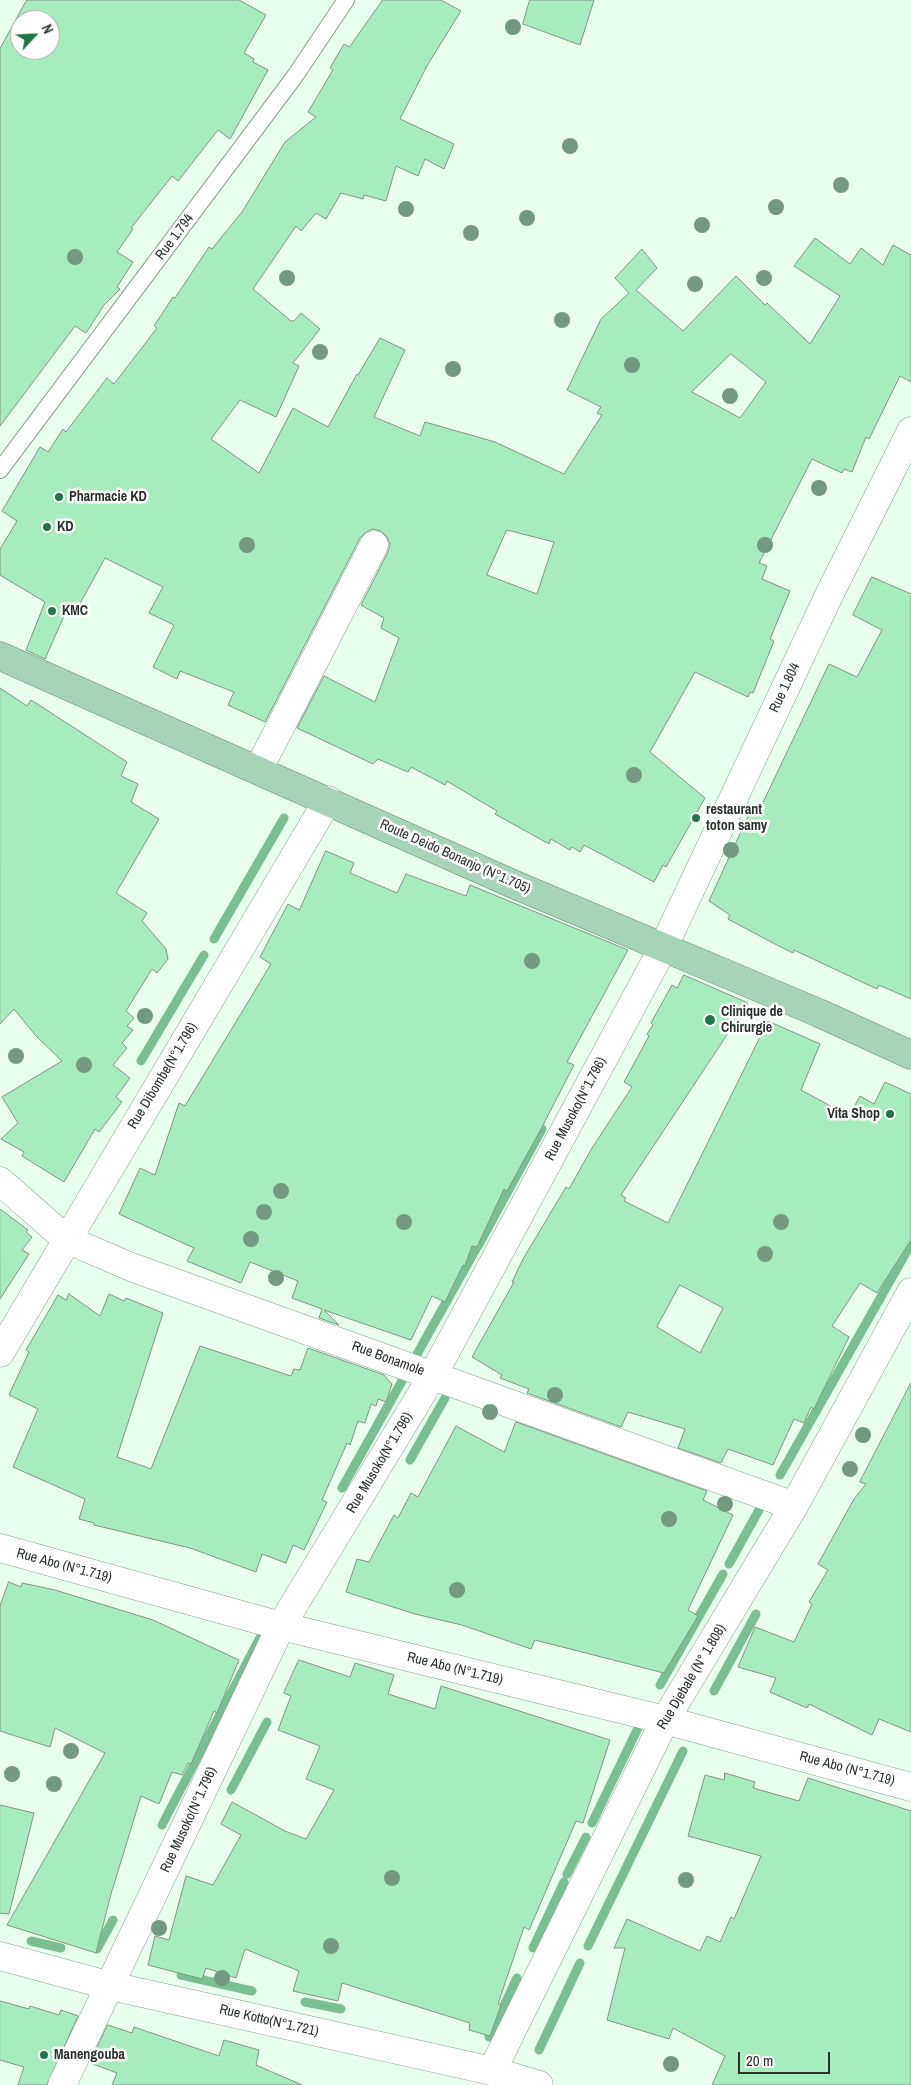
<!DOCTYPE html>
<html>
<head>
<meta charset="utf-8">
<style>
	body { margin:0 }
	#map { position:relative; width:911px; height:2085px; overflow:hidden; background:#e8feee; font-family:"Archivo Narrow",sans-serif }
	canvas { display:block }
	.north { position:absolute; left:10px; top:10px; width:50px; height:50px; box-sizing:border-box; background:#fff; border:1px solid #a9acaa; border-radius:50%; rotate:65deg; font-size:14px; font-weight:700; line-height:20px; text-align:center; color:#28302b }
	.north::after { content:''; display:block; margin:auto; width:18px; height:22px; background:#217649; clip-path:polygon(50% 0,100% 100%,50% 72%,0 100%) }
	.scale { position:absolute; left:738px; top:2052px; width:92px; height:22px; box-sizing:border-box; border:2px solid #28302b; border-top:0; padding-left:6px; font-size:15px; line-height:18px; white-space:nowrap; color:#28302b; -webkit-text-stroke:4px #fff; paint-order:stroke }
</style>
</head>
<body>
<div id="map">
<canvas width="911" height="2085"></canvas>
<div class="north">N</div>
<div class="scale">20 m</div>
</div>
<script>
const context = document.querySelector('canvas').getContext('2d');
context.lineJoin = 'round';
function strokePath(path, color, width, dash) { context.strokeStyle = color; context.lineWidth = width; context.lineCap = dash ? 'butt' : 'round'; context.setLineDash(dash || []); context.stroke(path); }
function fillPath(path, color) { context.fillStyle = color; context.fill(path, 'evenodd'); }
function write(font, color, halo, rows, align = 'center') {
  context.font = font + ' "Archivo Narrow",sans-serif'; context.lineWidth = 5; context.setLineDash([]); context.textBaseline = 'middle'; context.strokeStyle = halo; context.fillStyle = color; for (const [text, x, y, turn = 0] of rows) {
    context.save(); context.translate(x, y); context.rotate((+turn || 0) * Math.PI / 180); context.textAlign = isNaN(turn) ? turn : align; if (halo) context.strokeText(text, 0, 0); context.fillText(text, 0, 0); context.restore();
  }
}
strokePath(new Path2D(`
	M214 939 284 818
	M141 1061 204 955
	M478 1246 542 1129
	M410 1460 445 1398
	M780 1475 911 1244
	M342 1488 477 1247
	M729 1564 759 1510
	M660 1685 723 1574
	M714 1691 756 1614
	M231 1790 267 1722
	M592 1823 640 1724
	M162 1825 265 1628
	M567 1874 586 1837
	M31 1941 61 1948
	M588 1946 683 1751
	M533 1948 564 1882
	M97 1949 113 1920
	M181 1975 252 1991
	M305 2002 341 2009
	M489 2037 517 1978
	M539 2050 580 1963`), '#7abe93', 9);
const building = new Path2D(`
	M27 0H239L266 15 244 53 254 59 253 62 268 70 230 139 218 130 178 181 172 176 131 228 133 229 117 252 133 262 117 287 120 289 104 305 86 333 75 326 0 426V49ZM20 20H50V50H20Z
	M383 0H441L461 11 428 64 400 119 454 144 444 169 425 159 418 176 396 166 386 201 364 195 363 199 341 193 326 219 316 213 301 231 296 226 253 289 291 321H294L301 313 320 329 293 363 299 366 276 417 240 400 211 439 259 473 293 408 328 427 357 374 358 375 380 338 405 350 374 417 420 436 425 422 495 442 564 474 602 415 597 413 601 407 567 390 601 319 629 293 615 278 642 249 657 268 636 290 683 331 736 276 765 305 767 303 810 344 840 296 794 266 815 238 850 264 861 248 883 265 893 245 911 255V382L900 376 869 439 866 437 852 472 844 469 842 473 812 459 759 563 767 566 762 579 790 591 770 639 774 641 753 693 750 692 748 697 695 672 650 752 705 798 666 867 663 865 654 882 584 845 580 852 572 847 570 850 551 839 549 844 495 814 497 811 447 781 445 785 411 767 408 772 378 759 373 764 297 728 324 676 375 702 399 638 381 628 384 618 361 605 388 552 390 544 387 537 381 531 373 529 366 532 360 538 265 722 228 705 234 692 180 671 177 679 153 667 174 625 149 613 163 587 105 558 76 611 68 607 45 659 26 650 45 602 0 575V549L17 521 2 511 40 447 48 452 63 429 66 432 107 378 114 384 157 328 154 326 173 297 175 298 209 247 212 249 242 212 285 142 316 117 308 112 333 70 330 68 344 44 349 47ZM731 354 766 382 740 418 692 392ZM507 530 554 542 537 594 487 575Z
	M530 0H594L580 45 523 24Z
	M872 577 911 594V999L879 985 877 989 794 950 793 953 771 942 728 919 730 915 709 901 750 812 757 815 829 664 857 677 882 630 853 615Z
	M0 688 27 706 31 700 127 762 121 776 138 784 131 802 159 819 116 893 147 913 142 921 166 949 168 959 157 973 152 969 126 1011 134 1018 127 1026 133 1030 122 1043 127 1048 113 1065 130 1078 116 1097 122 1102 99 1132 95 1129 64 1182 22 1156 24 1152 1 1139 18 1123 2 1097 62 1061 36 1036 14 1009 0 1024Z
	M326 851 354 863 350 873 397 893 406 874 466 896 470 885 628 950 567 1062 574 1065 541 1129 507 1191 504 1189 477 1247 472 1246 465 1266 463 1265 445 1302 432 1296 411 1340 324 1310 339 1325 319 1318 322 1309 292 1298 298 1281 250 1262 241 1283 187 1261 194 1248 119 1214 140 1168 155 1175 179 1103 185 1106 271 964 260 957 288 904 299 910Z
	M684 975 748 1003 621 1195 626 1198 624 1201 668 1223 768 1021 820 1044 801 1090 849 1116 860 1096 874 1104 885 1082 911 1094V1240L877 1293 860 1283 832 1326 849 1337 814 1409 811 1407 804 1423 794 1419 773 1465 728 1449 721 1463 678 1448 685 1429 628 1412 621 1427 527 1393 529 1389 500 1378 502 1375 472 1357 514 1282H512L523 1259 566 1187 569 1189 592 1148 632 1087 624 1082 649 1036 647 1034 653 1025 651 1023 672 985 677 988ZM680 1285 723 1308 700 1353 657 1327Z
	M0 1209 28 1230 26 1232 32 1237 22 1250 29 1254 0 1299Z
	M69 1294 100 1316 109 1294 124 1301 126 1298 163 1313 117 1457 151 1469 200 1346 291 1376 294 1369 300 1370 308 1348 384 1375 392 1384 386 1402 378 1399 376 1406 371 1404 365 1423 358 1421 350 1445 347 1443 322 1500 327 1502 304 1550 293 1545 286 1563 262 1554 256 1572 190 1548 94 1525V1523L79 1519 85 1499 13 1467 38 1409 9 1395 29 1352 26 1350 58 1295 66 1300Z
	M911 1383V1732L879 1719 872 1735 809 1704 807 1708 770 1692 776 1678 738 1667 755 1627 794 1642 812 1604 809 1602 828 1570 818 1564 854 1499 866 1484 860 1482Z
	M516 1422 707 1491 703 1500 733 1515 688 1610 698 1616 664 1673 535 1640 531 1649 462 1625 415 1614 346 1592 357 1559 369 1562 394 1515 398 1518 411 1493 418 1497 456 1426 504 1452Z
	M9 1582 21 1587 22 1583 55 1590 153 1620 239 1660 217 1713 214 1711 191 1764 188 1763 182 1775 172 1772 159 1804 141 1796 111 1894 96 1953 7 1925 105 1753 55 1728 50 1747 0 1731V1606Z
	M299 1660 350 1677 355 1663 394 1675 388 1694 435 1709 441 1686 610 1740 583 1823 576 1821 529 1930 524 1927 498 2004 501 2005 490 2036 469 2030 470 2023 342 1983 338 2001 293 1991 299 1971 245 1949 236 1978 206 1968 202 1979 148 1965 155 1936 169 1940 186 1876 213 1885 241 1835 221 1824 232 1802 285 1831 306 1839 334 1790 306 1779 320 1746 278 1730 291 1696 284 1693Z
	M725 1773 755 1782 753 1788 799 1801 808 1778 911 1811V2085H712L725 2056 673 2028 669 2039 607 2020 625 1948H614L627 1919 700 1951 707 1936 720 1942 731 1917 734 1919 761 1856 688 1836 705 1775 724 1780Z
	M0 1805 34 1813 9 1914 0 1913Z
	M0 2001 29 2009 30 2006 59 2015 61 2010 78 2016 47 2085H18L24 2067 0 2060Z
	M108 2025 132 2033 134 2027 219 2056 224 2040 259 2050 256 2065 302 2085H112L117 2073 90 2063Z`);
fillPath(building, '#a6ecbe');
strokePath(building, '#819587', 1);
const lane = new Path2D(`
	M0 470 295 76 346 0`);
const street = new Path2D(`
	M258 770 374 545
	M0 1181 66 1239 131 1267 794 1506
	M0 1353 328 800
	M0 1956 111 1986 492 2071 539 2085
	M492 2071 665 1720 794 1506 911 1292
	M62 2085 281 1626 433 1375 663 948 831 591 911 431`);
const secondary = new Path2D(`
	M0 1548 281 1626 665 1720 911 1787`);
const primary = new Path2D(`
	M0 656 513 884 819 1013 911 1055`);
strokePath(lane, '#8ba092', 18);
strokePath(street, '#8ba092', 29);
strokePath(secondary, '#8ba092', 29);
strokePath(primary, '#548867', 29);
strokePath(lane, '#fff', 16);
strokePath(street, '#fff', 28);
strokePath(secondary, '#fff', 28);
strokePath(primary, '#a6d4b8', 28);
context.fillStyle = '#729982';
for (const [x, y] of [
	[513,27],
	[570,146],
	[841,185],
	[776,207],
	[406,209],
	[527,218],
	[702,225],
	[471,233],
	[75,257],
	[287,278],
	[764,278],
	[695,284],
	[562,320],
	[320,352],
	[632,365],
	[453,369],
	[730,396],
	[819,488],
	[247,545],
	[765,545],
	[634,775],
	[731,850],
	[532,961],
	[145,1016],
	[16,1056],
	[84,1065],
	[281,1191],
	[264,1212],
	[404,1222],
	[781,1222],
	[251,1239],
	[765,1254],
	[276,1278],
	[555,1395],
	[490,1412],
	[863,1435],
	[850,1469],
	[725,1504],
	[669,1519],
	[457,1590],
	[71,1751],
	[12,1774],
	[54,1784],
	[392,1878],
	[686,1880],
	[159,1928],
	[331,1946],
	[222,1978],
	[671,2064]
]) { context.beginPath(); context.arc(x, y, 8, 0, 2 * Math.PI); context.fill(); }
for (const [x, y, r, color] of [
	[59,497,5,"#217649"],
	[47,527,5,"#217649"],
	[52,611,5,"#217649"],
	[696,818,5,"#217649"],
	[710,1020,6,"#217649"],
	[890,1114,5,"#217649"],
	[44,2055,5,"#217649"]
]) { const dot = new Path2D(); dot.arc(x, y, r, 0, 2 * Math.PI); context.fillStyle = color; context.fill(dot); strokePath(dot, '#fff', 2); }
write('14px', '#28302b', '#fff', [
	["Rue 1.794",175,237,-53],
	["Rue 1.804",785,688,-65],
	["Route Deido Bonanjo (N°1.705)",455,857,24],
	["Rue Dibombe(N°1.796)",163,1076,-59],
	["Rue Musoko(N°1.796)",576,1109,-62],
	["Rue Bonamole",388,1359,20],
	["Rue Musoko(N°1.796)",380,1463,-59],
	["Rue Abo (N°1.719)",64,1566,15],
	["Rue Abo (N°1.719)",455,1669,14],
	["Rue Djebale (N° 1.808)",692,1677,-59],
	["Rue Abo (N°1.719)",847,1769,15],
	["Rue Musoko(N°1.796)",189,1820,-65],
	["Rue Kotto(N°1.721)",269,2021,13]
]);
write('bold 14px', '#28302b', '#fff', [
	["Pharmacie KD",69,497],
	["KD",57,527],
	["KMC",62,611],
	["restaurant",706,810],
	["toton samy",706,826],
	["Clinique de",721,1012],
	["Chirurgie",721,1028],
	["Vita Shop",880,1114,"right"],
	["Manengouba",54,2055]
], 'left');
</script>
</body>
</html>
